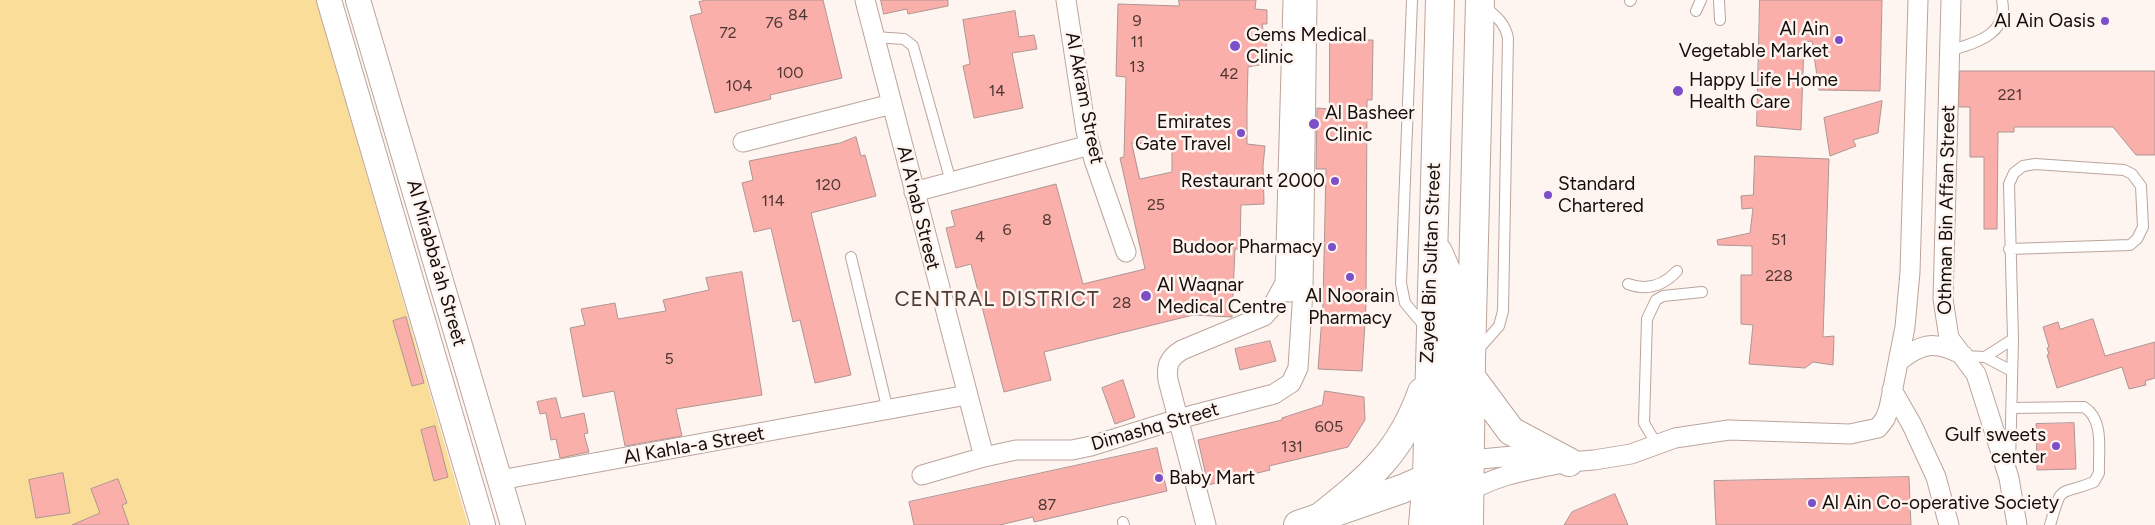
<!DOCTYPE html>
<html>
<head>
<meta charset="utf-8">
<style>
	body { margin:0 }
	canvas { display:block; background:#fef4f0 }
</style>
</head>
<body>
<canvas width="2155" height="525"></canvas>
<script>
const context = document.querySelector('canvas').getContext('2d');
context.lineJoin = 'round';
function fillPath(path, color) { context.fillStyle = color; context.fill(path, 'evenodd'); }
function strokePath(path, color, width, dash) { context.strokeStyle = color; context.lineWidth = width; context.lineCap = dash ? 'butt' : 'round'; context.setLineDash(dash || []); context.stroke(path); }
function write(font, color, halo, rows, align = 'center') {
  context.font = font + ' Figtree,sans-serif'; context.lineWidth = 5; context.setLineDash([]); context.textBaseline = 'middle'; context.strokeStyle = halo; context.fillStyle = color; for (const [text, x, y, turn = 0] of rows) {
    context.save(); context.translate(x, y); context.rotate((+turn || 0) * Math.PI / 180); context.textAlign = isNaN(turn) ? turn : align; if (halo) context.strokeText(text, 0, 0); context.fillText(text, 0, 0); context.restore();
  }
}
fillPath(new Path2D(`
	M0 0H316L468 525H0Z`), '#fadd99');
const building = new Path2D(`
	M707 0H823L842 78 770 95 771 99 715 113 690 16 702 13 699 2Z
	M881 0H948V6L908 14 907 9 884 14Z
	M1179 0H1256L1255 9 1267 10V24H1262L1270 63 1248 67 1247 108V144L1265 146 1263 166 1264 204 1241 205 1240 249H1235L1232 317 1193 315 1044 352 1051 380 1004 392 971 264 956 268 946 228 955 226 951 211 1056 184 1083 284 1145 269 1120 158 1124 157 1126 77 1116 76 1118 4 1179 6ZM1132 143 1172 144V172L1140 179Z
	M1760 0H1882L1880 91 1819 90 1812 41 1804 42 1801 130 1757 126Z
	M1015 11 1019 37 1034 35 1037 49 1012 53 1023 108 974 118 963 66 970 64 963 20Z
	M1330 40H1373L1372 100H1367L1366 306 1362 371 1318 369 1323 304 1326 169H1316L1317 108 1329 109Z
	M1960 71H2155V155H2136L2113 127H2014V132H1998L1997 229H1984V157H1970V107H1959Z
	M1882 101 1878 133 1853 140 1856 146 1830 156 1824 118Z
	M856 137 861 156 865 155 876 196 811 213 851 375 815 383 800 320 793 322 771 228 754 232 742 183 753 180 749 161 840 143Z
	M1755 156 1829 159 1823 337 1834 336 1833 365 1813 362 1805 368 1749 364 1753 325 1741 324V275H1752V246L1718 245 1717 240 1750 233 1753 208 1742 209 1741 196 1753 195Z
	M742 272 762 395 676 409 682 436 625 446 614 391 583 397 570 328 585 325 581 309 615 303 618 319 666 311 663 300 709 290 706 278Z
	M406 317 424 383 412 386 393 321Z
	M2093 319 2105 356 2155 342V378L2145 381 2146 385 2129 389 2122 367 2057 388 2047 355 2049 354 2047 348 2049 347 2043 327 2058 322 2060 329Z
	M1270 341 1276 361 1240 370 1235 349Z
	M1123 380 1135 417 1115 424 1102 388Z
	M1325 391 1364 397 1365 420 1348 447 1269 466 1270 470 1208 485 1198 440 1282 420V418L1322 405Z
	M556 398 561 418 584 413 588 433 584 434 589 452 560 458 556 439 551 440 546 413 540 414 537 402Z
	M2074 423 2076 469 2037 470 2036 424Z
	M435 426 448 477 434 481 421 430Z
	M1157 448 1167 491 1034 522 1033 517 1000 525H914L909 502Z
	M63 473 70 513 36 518 29 480Z
	M1909 477 1911 525H1716L1714 481Z
	M118 479 127 503 122 505 129 525H72L100 513 91 489Z
	M1615 494 1628 525H1564L1572 512Z`);
fillPath(building, '#faafaa');
strokePath(building, '#ae9694', 1);
const service = new Path2D(`
	M1412 0 1401 283 1405 303 1426 328
	M1719 0 1720 20
	M1630 1 1631 0
	M1696 11 1701 0
	M875 37 904 39 913 46 951 182
	M1949 51C1975 43 2009 35 2002 0
	M2009 249 2130 245 2137 239 2143 227 2141 186 2132 174 2124 170 2035 164 2023 166 2014 173 2009 184 2013 339 2010 464
	M851 257 888 411
	M1628 284C1647 291 1663 286 1677 271
	M1476 352 1499 326 1503 311 1508 38C1505 23 1496 16 1484 6
	M1964 356 1985 357 2012 371
	M1985 357 2013 339
	M2012 408 2084 407C2105 420 2098 452 2099 473L2094 482C2056 497 2063 482 2050 525
	M1657 445 1644 423 1647 319 1656 300 1663 296 1702 292
	M1123 522 1124 525`);
const minor = new Path2D(`
	M865 0 984 457
	M1066 0 1086 131 1094 160 1126 252
	M1951 0 1943 299 1949 338 1976 374 1992 424 2009 478 2017 525
	M743 142 892 104
	M914 192 1090 145
	M1289 292 1285 283 1293 0
	M1899 361C1923 342 1936 341 1963 355
	M1892 390 1912 425 1936 477 1949 525
	M1471 460 1523 455 1569 462 1594 460 1631 454 1675 438 1729 430 1850 434 1878 428 1885 419 1889 408 1905 327 1910 272 1918 0
	M922 475 984 457 1016 450H1072L1091 446 1178 419 1274 394 1291 383 1298 368 1303 290 1307 0
	M500 480 967 395
	M1462 497C1487 477 1526 470 1558 464
	M1206 525 1168 380C1166 365 1169 358 1182 350L1264 316 1272 307 1285 283`);
const tertiary = new Path2D(`
	M329 0 483 525
	M358 0 513 525`);
const primary = new Path2D(`
	M1298 525 1402 489 1446 470`);
const trunk = new Path2D(`
	M1438 252 1446 270 1452 296 1451 468 1455 505
	M1471 377 1511 431 1569 462
	M1431 485 1445 525
	M1319 518C1369 478 1400 454 1422 392
	M1423 525 1427 477 1440 0
	M1469 525 1471 359 1480 0`);
strokePath(service, '#bba59b', 12);
strokePath(minor, '#bba59b', 21);
strokePath(tertiary, '#bba59b', 26);
strokePath(primary, '#bba59b', 30);
strokePath(trunk, '#bba59b', 30);
strokePath(service, '#fff', 10);
strokePath(minor, '#fff', 19);
strokePath(tertiary, '#fff', 24);
strokePath(primary, '#fff', 28);
strokePath(trunk, '#fff', 28);
for (const [x, y, r, color] of [
	[2105,21,5,"#7c4ec7"],
	[1839,40,5,"#7c4ec7"],
	[1235,46,6,"#7c4ec7"],
	[1678,91,6,"#7c4ec7"],
	[1314,124,6,"#7c4ec7"],
	[1241,133,5,"#7c4ec7"],
	[1335,181,5,"#7c4ec7"],
	[1548,195,5,"#7c4ec7"],
	[1332,247,5,"#7c4ec7"],
	[1350,277,5,"#7c4ec7"],
	[1146,296,6,"#7c4ec7"],
	[2056,446,5,"#7c4ec7"],
	[1159,478,5,"#7c4ec7"],
	[1812,503,5,"#7c4ec7"]
]) { const dot = new Path2D(); dot.arc(x, y, r, 0, 2 * Math.PI); context.fillStyle = color; context.fill(dot); strokePath(dot, '#fef4f0', 2); }
write('16px', '#4e3631', null, [
	["84",798,15],
	["9",1137,21],
	["76",774,23],
	["72",728,33],
	["11",1137,42],
	["13",1137,67],
	["100",790,73],
	["42",1229,74],
	["104",739,86],
	["14",997,91],
	["221",2010,95],
	["120",828,185],
	["114",773,201],
	["25",1156,205],
	["8",1047,220],
	["6",1007,230],
	["4",980,237],
	["51",1779,240],
	["228",1779,276],
	["28",1122,303],
	["5",669,359],
	["605",1329,427],
	["131",1292,447],
	["87",1047,505]
]);
write('19px', '#140d09', '#fef4f0', [
	["Al Ain Oasis",2095,21,"right"],
	["Al Ain",1829,29,"right"],
	["Vegetable Market",1829,51,"right"],
	["Gems Medical",1246,35],
	["Clinic",1246,57],
	["Happy Life Home",1689,80],
	["Health Care",1689,102],
	["Al Basheer",1325,113],
	["Clinic",1325,135],
	["Emirates",1231,122,"right"],
	["Gate Travel",1231,144,"right"],
	["Restaurant 2000",1325,181,"right"],
	["Standard",1558,184],
	["Chartered",1558,206],
	["Budoor Pharmacy",1322,247,"right"],
	["Al Waqnar",1157,285],
	["Medical Centre",1157,307],
	["Al Noorain",1350,296,"center"],
	["Pharmacy",1350,318,"center"],
	["Gulf sweets",2046,435,"right"],
	["center",2046,457,"right"],
	["Baby Mart",1169,478],
	["Al Ain Co-operative Society",1822,503]
], 'left');
write('19px', '#140d09', '#fef4f0', [
	["Al Akram Street",1084,98,79],
	["Al A'nab Street",918,208,76],
	["Othman Bin Affan Street",1947,210,-89],
	["Al Mirabba'ah Street",436,263,74],
	["Zayed Bin Sultan Street",1431,263,-88],
	["Dimashq Street",1155,427,-16],
	["Al Kahla-a Street",694,446,-10]
]);
context.letterSpacing = '1px';
write('21px', '#4d3b33', '#fef4f0', [
	["CENTRAL DISTRICT",997,300]
]);
context.letterSpacing = '0px';
</script>
</body>
</html>
